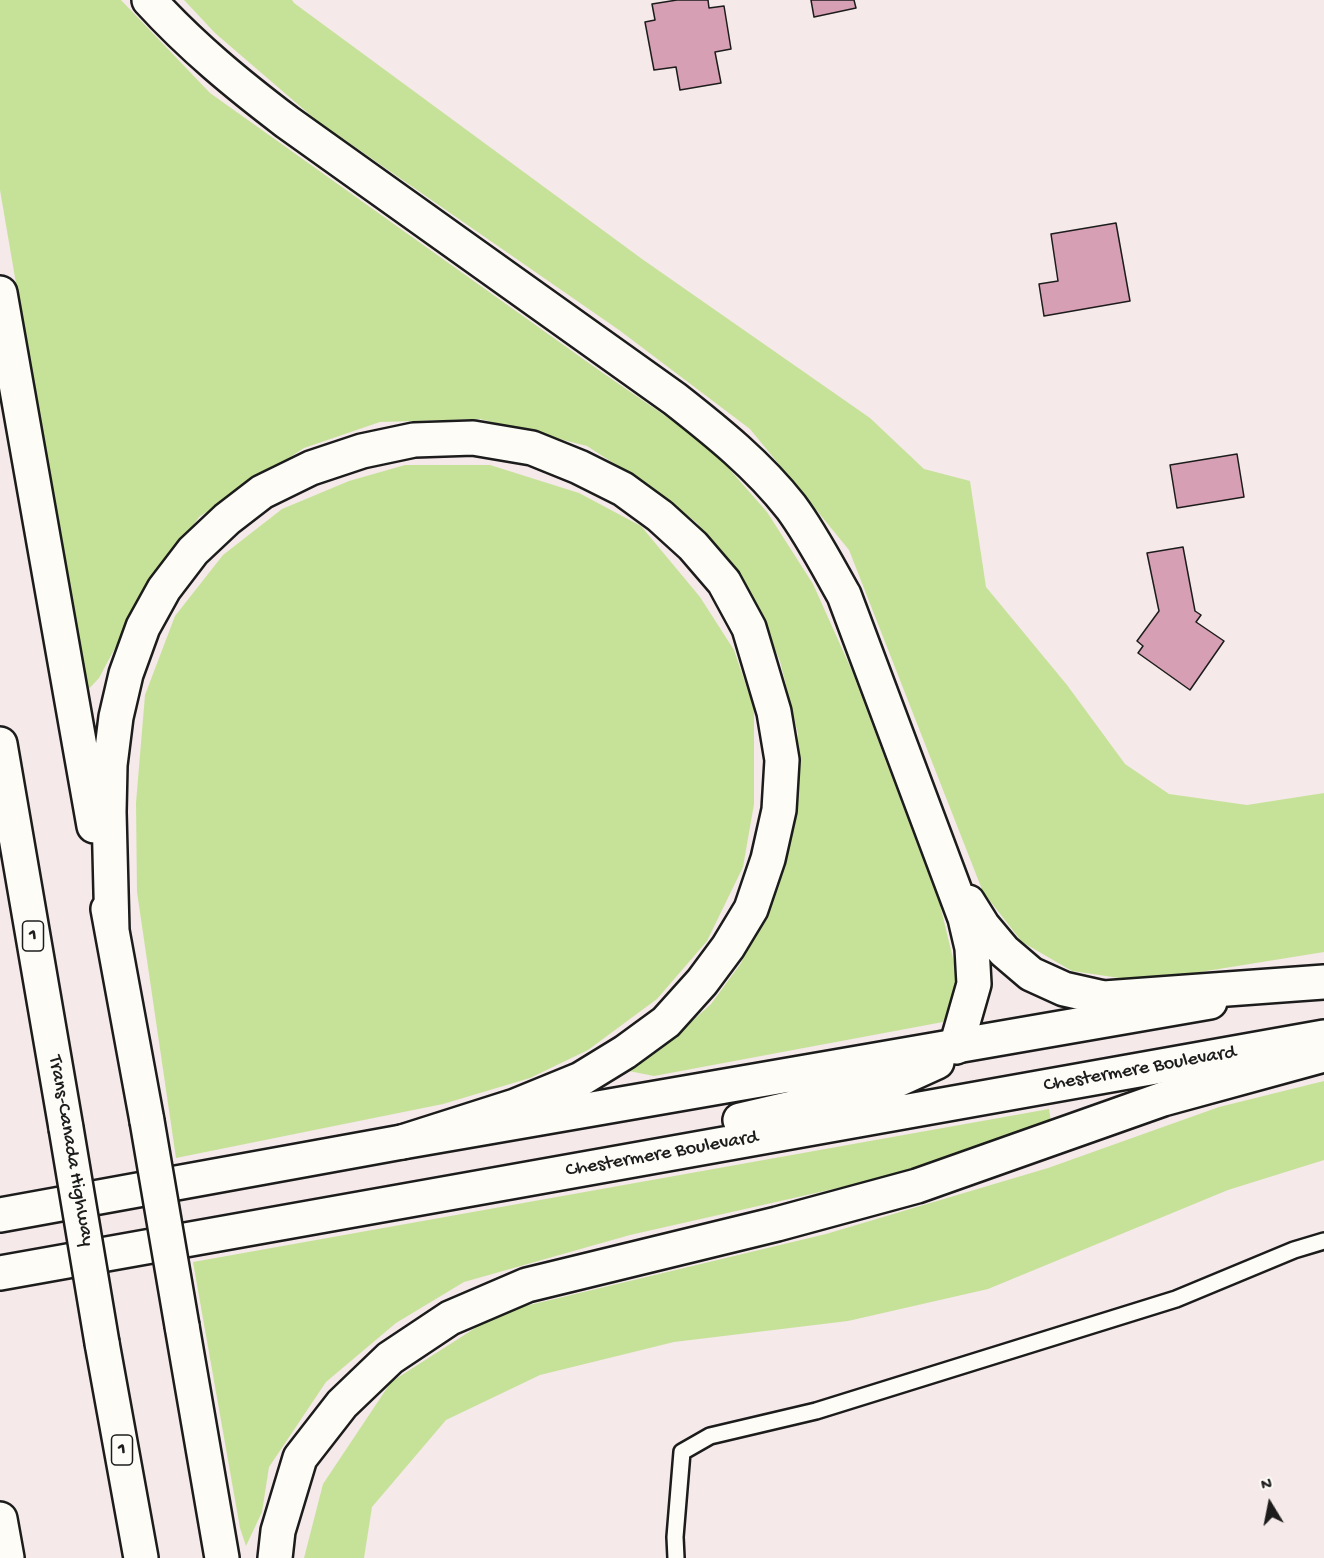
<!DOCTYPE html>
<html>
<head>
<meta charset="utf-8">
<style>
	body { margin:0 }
	#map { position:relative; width:1324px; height:1558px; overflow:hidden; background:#f5e9e9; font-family:"Gochi Hand",sans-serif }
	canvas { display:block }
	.north { position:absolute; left:1240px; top:1474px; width:60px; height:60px; -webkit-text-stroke:4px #fdfcf7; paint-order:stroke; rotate:350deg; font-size:16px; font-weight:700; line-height:24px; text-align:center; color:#1c1c1c }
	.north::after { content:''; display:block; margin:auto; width:21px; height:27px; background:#1c1c1c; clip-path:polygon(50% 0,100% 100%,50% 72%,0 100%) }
</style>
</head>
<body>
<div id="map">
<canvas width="1324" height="1558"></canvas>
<div class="north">N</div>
</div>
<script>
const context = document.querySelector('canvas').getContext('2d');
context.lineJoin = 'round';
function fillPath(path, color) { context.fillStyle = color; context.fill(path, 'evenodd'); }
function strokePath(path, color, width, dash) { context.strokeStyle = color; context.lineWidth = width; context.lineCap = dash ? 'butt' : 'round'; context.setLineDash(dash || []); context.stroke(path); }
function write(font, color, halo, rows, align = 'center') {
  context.font = font + ' "Gochi Hand",sans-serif'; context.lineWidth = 6; context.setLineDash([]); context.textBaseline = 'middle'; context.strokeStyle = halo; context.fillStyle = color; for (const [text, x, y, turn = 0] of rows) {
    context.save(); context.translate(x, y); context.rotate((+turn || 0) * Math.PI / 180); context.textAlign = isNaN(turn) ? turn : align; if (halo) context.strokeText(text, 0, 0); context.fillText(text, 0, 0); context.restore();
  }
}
fillPath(new Path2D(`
	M0 0H121L210 93 600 371 709 446 767 512 813 584 852 671 940 905 959 983 943 1022 654 1076 629 1071 661 1049 711 1004 741 963 769 905 795 794 798 734 780 661 757 609 697 523 655 490 587 446 480 419 380 422 304 448 199 517 139 603 99 678 86 692 0 190Z
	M184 0H292L294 3 642 259 870 418 924 469 970 481 986 587 1067 685 1125 764 1169 794 1247 805 1324 793V952L1194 973 1133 980 1072 971 1022 942 983 892 849 550 750 429 619 330 316 120 215 33Z
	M405 465H490L579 493 641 526 700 597 734 650 754 709V804L743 867 707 941 657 999 588 1050 530 1078 443 1104 176 1158 137 892 136 803 145 695 175 616 223 555 282 509 349 481Z
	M1324 1081V1160L1228 1190 988 1289 848 1321 674 1342 540 1375 446 1420 372 1507 364 1558H304L323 1484 391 1382 500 1312 826 1234 1048 1168 1219 1107Z
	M1049 1109 1051 1122 882 1178 630 1235 464 1282 396 1323 326 1382 269 1467 262 1512 246 1546 240 1528 193 1262Z`), '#c6e299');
const building = new Path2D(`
	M677 0H708L709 8 724 6 731 49 715 52 721 83 680 90 676 67 654 70 645 22 655 20 652 4Z
	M811 0H854L856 8 814 17Z
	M1116 223 1130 301 1044 316 1039 284 1058 281 1051 234Z
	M1237 454 1244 497 1177 508 1170 465Z
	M1183 547 1195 611 1201 615 1196 622 1224 641 1190 690 1138 653 1143 646 1137 641 1159 611 1147 553Z`);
fillPath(building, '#d69fb3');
strokePath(building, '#1c1c1c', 1.5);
const lane = new Path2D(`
	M676 1558 675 1537 682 1452 710 1436 816 1411 1176 1299 1294 1250 1324 1241`);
const secondary = new Path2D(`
	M740 1120 882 1087 937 1062
	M0 1215 402 1142 1210 1002
	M0 1273 1324 1037`);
const highway = new Path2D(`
	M149 0C192 47 237 84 287 122L675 399C717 432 758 465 791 507 811 534 827 565 844 595L965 918 972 948 974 984 956 1047
	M0 293 94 826
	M0 744 66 1128
	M968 902 983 926 1004 951 1031 974 1064 989 1104 998 1324 982
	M108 909 147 1121
	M112 931 109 812 110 765 116 717 126 674 143 627 164 589 193 551 227 519 262 492 311 468 362 451 414 440 473 438 532 448 579 467 623 489 660 516 693 546 724 582 749 628 774 712 782 760 779 810 768 859 751 909 728 947 702 982 666 1022 625 1052 581 1079 515 1106 402 1142
	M182 1326 222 1558
	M102 1343 141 1558
	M0 1519 7 1558
	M275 1558 278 1531 300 1458 342 1404 390 1358 450 1318 527 1285 777 1224 917 1186 1163 1099 1324 1055`);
strokePath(lane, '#1c1c1c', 20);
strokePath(secondary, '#1c1c1c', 38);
strokePath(highway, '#1c1c1c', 38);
strokePath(lane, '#fdfcf7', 15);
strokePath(secondary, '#fdfcf7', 33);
strokePath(highway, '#fdfcf7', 33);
const highwayBridge = new Path2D(`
	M147 1121 182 1326
	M66 1128 102 1343`);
strokePath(highwayBridge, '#1c1c1c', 38, []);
strokePath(highwayBridge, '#fdfcf7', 33);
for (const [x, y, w] of [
	[33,936,21],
	[122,1450,21]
]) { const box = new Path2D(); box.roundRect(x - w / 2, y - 15, w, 30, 4.5); context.fillStyle = '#fdfcf7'; context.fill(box); strokePath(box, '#1c1c1c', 1.5); }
write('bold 18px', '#1c1c1c', null, [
	["1",33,936],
	["1",122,1450]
]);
write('20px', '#1c1c1c', '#fdfcf7', [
	["Chestermere Boulevard",1140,1070,-10],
	["Trans-Canada Highway",70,1151,80],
	["Chestermere Boulevard",662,1155,-10]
]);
</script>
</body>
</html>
